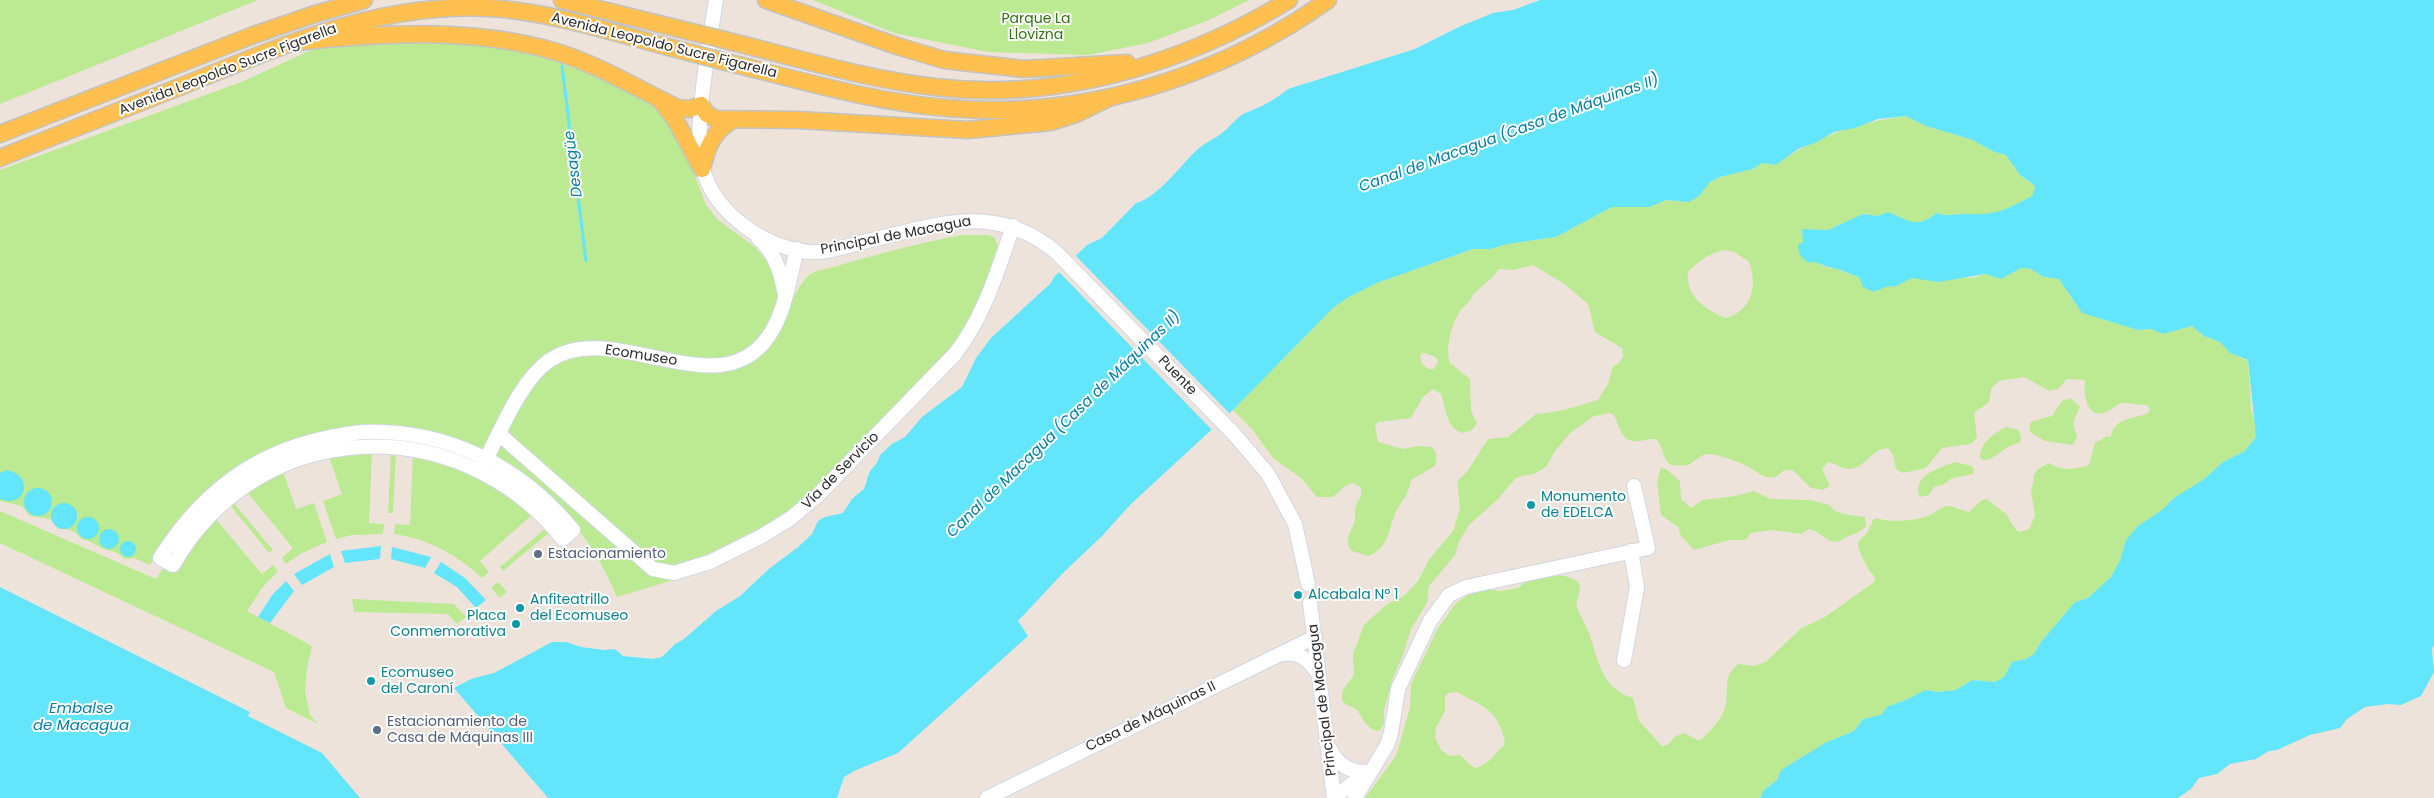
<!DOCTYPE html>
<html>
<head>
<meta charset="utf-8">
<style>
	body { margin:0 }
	canvas { display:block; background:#eee3db }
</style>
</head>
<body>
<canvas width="2434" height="798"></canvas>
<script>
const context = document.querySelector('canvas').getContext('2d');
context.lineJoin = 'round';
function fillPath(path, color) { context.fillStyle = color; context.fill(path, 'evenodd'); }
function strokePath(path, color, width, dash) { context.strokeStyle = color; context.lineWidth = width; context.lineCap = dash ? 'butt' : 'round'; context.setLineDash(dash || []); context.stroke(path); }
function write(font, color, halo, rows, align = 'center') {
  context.font = font + ' Poppins,sans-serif'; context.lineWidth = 4; context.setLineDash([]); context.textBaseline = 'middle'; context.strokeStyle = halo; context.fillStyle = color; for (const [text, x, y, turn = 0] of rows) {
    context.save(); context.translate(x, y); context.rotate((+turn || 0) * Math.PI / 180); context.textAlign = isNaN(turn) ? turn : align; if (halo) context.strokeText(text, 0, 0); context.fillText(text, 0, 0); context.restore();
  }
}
fillPath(new Path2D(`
	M0 0H258L0 104Z
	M813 0H1249L1209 20 1148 43 1088 55 988 52 894 33Z
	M412 39 495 45 553 56 657 104 685 149 706 205 718 220 755 247 765 259 777 280V305L765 332 747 348 734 356 705 360 614 345 549 355 486 451C454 435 422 431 387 429 373 429 358 427 345 428 255 438 195 490 150 565L134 558 124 559C118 552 115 552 107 550 98 548 93 541 81 539 75 530 70 529 59 529L50 519 30 516 22 506 0 501V170L244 81 320 46Z
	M1906 116 1926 126 1973 140 1992 151 2006 155 2020 175 2033 184 2035 188 2032 196C2004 211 1996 215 1964 214 1954 214 1947 217 1937 213 1916 229 1910 221 1888 212L1877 216 1863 214 1828 230 1802 229C1802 244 1811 261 1826 267 1829 269 1833 268 1837 269 1845 272 1850 275 1859 277L1874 292 1888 285 1894 287 1912 277 1938 282 1956 277 1973 278 1985 274 2001 279 2021 268 2031 269 2044 277 2059 279 2082 313 2138 330 2151 329 2163 334 2192 326 2204 336 2220 342 2230 353 2248 361 2251 408 2257 432 2256 437 2245 451 2223 462 2203 480 2175 497 2162 510 2138 526 2126 540 2120 560 2111 577 2088 598 2075 602 2041 642 2034 654 2026 659 2012 662 2004 677 1995 682 1972 680 1956 690 1938 692 1925 690C1918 695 1897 704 1888 706L1881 715 1863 719 1854 731 1825 743 1781 770 1777 780 1764 790 1760 798H1365L1396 756 1410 708 1411 684 1437 630 1455 604 1468 595 1487 589 1500 591 1518 588 1528 580 1546 575 1565 576 1578 581C1583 592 1575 599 1577 607 1580 615 1585 624 1588 631 1599 659 1600 688 1633 698L1639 721 1662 746 1667 745 1676 736 1685 733 1697 740H1701C1709 732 1722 719 1725 708 1730 689 1721 679 1738 664L1753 666 1766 662 1800 629 1825 617 1874 582 1875 577C1868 570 1858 553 1858 542L1867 533 1873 520 1877 518C1888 523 1919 521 1930 515 1936 512 1941 507 1947 506 1953 505 1962 511 1969 512L1982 500 1987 499 2006 514 2016 530 2020 532 2029 529 2035 516 2031 490 2034 481 2033 477 2038 469 2049 463C2061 471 2075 470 2089 465L2095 443 2107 436 2111 437C2113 417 2136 419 2148 413L2150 409 2147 405C2139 405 2131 403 2123 403 2116 404 2112 410 2106 412 2087 421 2083 393 2085 380L2067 379 2058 389 2049 391 2024 377 1999 381 1991 389 1989 402 1974 413 1977 437 1971 444 1942 448 1926 468 1903 473 1896 469 1893 455 1888 448C1870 449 1865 470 1847 469 1840 468 1835 463 1828 462L1822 469 1830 486 1823 490 1811 488 1793 470H1784C1771 485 1760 474 1747 466 1740 462 1716 454 1709 454 1700 454 1695 462 1688 465 1657 469 1669 453 1656 439 1649 439 1646 440 1639 441 1621 443 1620 427 1614 415L1609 413 1594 416 1570 433 1555 451 1546 467 1534 474 1521 476 1515 479 1497 500 1469 525 1459 542 1455 555 1429 586 1427 603 1411 629 1403 655 1394 675 1384 710V724L1379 731C1367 730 1363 718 1357 710 1353 706 1343 705 1342 699 1341 688 1349 683 1354 675L1353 654 1364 625 1386 605 1405 595 1418 581 1429 560 1453 531 1460 508 1457 481 1467 472 1486 442 1489 439 1508 437 1536 414C1556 413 1579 406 1598 400L1608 384 1613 366 1618 364 1623 357 1622 348 1595 332 1588 304 1566 285 1533 265 1513 270 1499 269 1493 277 1473 294C1471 303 1463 306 1459 313 1451 327 1445 348 1450 363L1470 379 1471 411 1477 423 1472 430 1463 433C1446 429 1446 408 1441 394L1433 389 1423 397 1411 418 1379 422 1375 425 1378 442 1403 449 1417 446 1431 447C1438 452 1437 458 1435 466L1411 480C1409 493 1404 498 1398 508 1388 525 1391 548 1368 556L1352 551C1343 540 1351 532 1355 521 1356 517 1354 513 1355 509 1358 498 1363 500 1361 487L1353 483 1345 486 1333 497H1317L1302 479 1273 458 1252 429 1233 410 1333 308 1347 298 1377 283 1474 249H1491L1507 244 1556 237 1612 207H1650L1666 200 1689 202 1699 196 1710 182 1720 177 1753 169 1762 163 1776 165C1813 137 1860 122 1906 116ZM1726 250 1734 252 1749 262C1758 285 1752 312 1725 318 1705 309 1685 296 1688 272 1699 261 1710 252 1726 250ZM1424 353 1436 357 1438 362 1434 369H1429L1422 364 1420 355ZM1457 692C1477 704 1492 706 1501 729 1503 735 1506 739 1504 745L1489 761 1477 768 1473 767 1460 755 1450 756 1441 750 1435 737 1436 728 1445 711V696L1448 693Z
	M962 235H988L994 237 999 248 974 314 950 353 818 489 764 529 715 554 680 568 661 567 507 437C510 424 519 411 525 399 531 388 542 371 553 363 585 343 662 368 699 371 713 373 726 370 740 367 782 357 782 302 808 276 814 270 829 269 837 266 878 254 919 243 962 235Z
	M2071 398 2080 407 2073 423 2077 437 2073 445 2045 441 2030 432V422L2052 416 2062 401Z
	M2006 427 2019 430 2021 439 2019 443C2005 445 1994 461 1983 460L1980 457C1980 442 1995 433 2006 427Z
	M501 444 648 571 680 578 617 597C591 534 552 492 495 455Z
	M372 452 369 523 384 524 383 534 352 535 336 539 323 501 342 494 329 457Z
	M391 452H396L393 513H388Z
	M413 455 437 460 495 485 533 514 480 561 489 572 482 578C457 555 429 539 394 534L395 524 410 525Z
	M1955 462 1972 466 1974 470 1973 474 1950 479 1943 485 1934 487 1929 495 1920 497C1911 475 1940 468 1955 462Z
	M1661 468 1666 469 1680 481 1681 499 1691 508 1703 500 1736 496 1754 491 1770 499 1810 500 1829 505 1835 511 1849 515 1865 517 1866 526C1859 535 1847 534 1839 542L1830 541 1815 531 1809 529 1802 534 1771 530 1751 533 1745 540H1730L1694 550 1681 536 1678 527 1661 515 1657 481Z
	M283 471 296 509 314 503 327 542 302 553 286 564 282 558 293 548 247 492Z
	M233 502 273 550 269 553 230 505Z
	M0 511 156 579 164 567 176 573 183 559 215 518 262 574 273 565 278 571 262 588 247 611 312 646 307 669 305 691 310 715 318 724 286 708 274 672 0 543Z
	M546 528 550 532 503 571 500 567Z
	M498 582 507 592 500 598 491 588Z
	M352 599 454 604 466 617 457 624 448 614 354 612Z`), '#bbea92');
fillPath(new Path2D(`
	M1540 0H2434V645L2432 649 2434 672 2421 696 2401 705 2388 704 2365 707 2347 719 2340 728 2310 735 2277 750 2269 751 2256 759 2230 764 2217 774 2199 778 2191 789 2178 798H1760L1764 790 1777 780 1781 770 1825 743 1854 731 1863 719 1881 715 1888 706C1898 704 1917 695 1925 690L1938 692 1956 690 1972 680 1995 682 2004 677 2012 662 2026 659 2034 654 2041 642 2075 602 2088 598 2111 577 2120 560 2126 540 2138 526 2162 510 2175 497 2203 480 2223 462 2245 451 2256 437 2248 360 2230 353 2220 342 2204 336 2192 326 2163 334 2151 329 2138 330 2082 313 2059 279 2044 277 2031 269 2021 268 2001 279 1985 274 1938 282 1912 278 1894 287 1888 286 1874 292 1863 287 1859 277C1850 275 1844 270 1836 269 1828 267 1824 266 1816 262 1805 265 1798 255 1798 245L1803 242 1802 229 1828 230 1863 214 1877 216 1888 212C1910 221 1916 229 1937 213 1947 217 1954 214 1964 214 1996 215 2004 211 2032 196L2035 188 2033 184 2020 175 2006 155 1992 151 1973 140 1926 126 1906 116 1878 119 1855 128 1834 132 1817 142 1798 149 1776 165 1762 163 1753 169 1720 177 1710 182 1699 196 1689 202 1666 200 1650 207H1612L1556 237 1507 244 1491 249H1473L1377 283 1347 298 1333 308 1233 410 1131 504 1102 536 1064 572 1018 621 1028 636 898 753 856 770 844 777 837 798H548L454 688 471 679 494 673 552 642H566L581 647 604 650 615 649 623 656 653 659 662 657 675 644 684 639 716 611 740 596 770 568 797 548 812 534 818 521 825 517 843 513 852 499 864 489 870 471 877 463 880 455 892 444 905 437 922 417 962 387 976 358 991 338 1051 283 1054 277 1087 245 1102 238 1136 203C1158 198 1182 163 1199 148 1206 142 1215 139 1222 133 1230 127 1237 117 1245 113 1261 107 1275 100 1288 89L1415 49 1461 26 1493 13 1513 10Z
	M6 470C36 475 25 510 0 499V473Z
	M24 502a14 14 0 1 1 28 0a14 14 0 1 1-28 0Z
	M51 516a13 13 0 1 1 26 0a13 13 0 1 1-26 0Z
	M77 528a11 11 0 1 1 22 0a11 11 0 1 1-22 0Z
	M99 539a10 10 0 1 1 20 0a10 10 0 1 1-20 0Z
	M120 549a8 8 0 1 1 16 0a8 8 0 1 1-16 0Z
	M381 546 380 559 345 563 341 551Z
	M392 547 431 557 425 568 391 559Z
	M330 554 334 567 302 585 294 574Z
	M441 562 465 578 486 600 476 608 457 587 434 573Z
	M286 581 294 591 270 623 258 617 273 594Z
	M0 587 250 712 248 716 322 753 360 798H0Z`), '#63e5fb');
fillPath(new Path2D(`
	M1074 254 1231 415 1213 431 1057 270Z`), '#eee3db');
strokePath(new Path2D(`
	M562 66 586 261`), '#63e5fb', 3);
const minor = new Path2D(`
	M716 0C711 32 705 65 702 98 696 154 697 192 747 228 766 242 794 253 818 252 833 251 848 246 863 242 933 226 995 200 1057 253L1234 434 1268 474 1295 524 1308 584
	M758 238C773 251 781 271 784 291
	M362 432C446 429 520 465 573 530L563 539C458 408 258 416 173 565L160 558C209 481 271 442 362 432Z
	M499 434 653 569 674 573 710 562 762 536 791 518 817 496 955 354C984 317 998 270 1013 226
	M483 465C500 433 520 380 550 360 615 316 726 415 773 329 786 306 790 276 797 249
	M1310 603 1334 798
	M1282 654C1300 651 1310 661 1319 675
	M1624 660 1637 587 1631 551
	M1330 749C1338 764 1348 772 1366 772
	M987 798 1315 637
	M1334 798 1367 772
	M1355 798 1387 745 1391 733 1398 689 1430 621 1449 595 1466 587 1648 548 1634 486`);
const major = new Path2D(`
	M562 0 696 33
	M766 0 897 46 944 60 1024 69 1127 63
	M725 40C794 57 864 79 935 87 1058 102 1185 64 1289 0
	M295 42C381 33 473 27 557 52 599 65 638 89 678 108L690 109 701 105 707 114 716 119 799 120 968 130 1051 122 1076 114 1111 97
	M722 61C796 79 871 102 947 108 1082 120 1219 78 1328 0
	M661 101 675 119 702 169
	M0 134 251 36 312 15 364 0
	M0 158C62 133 124 109 187 84 283 45 382 2 489 8 557 12 625 37 692 53
	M702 169C707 147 713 131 734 119`);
strokePath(minor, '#d0d7e5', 16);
strokePath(major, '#c3c3c3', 19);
strokePath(minor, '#fff', 14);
strokePath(major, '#ffc04f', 16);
const majorBridge = new Path2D(`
	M696 33 725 40
	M692 53 722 61`);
strokePath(majorBridge, '#c3c3c3', 19, []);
strokePath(majorBridge, '#ffc04f', 16);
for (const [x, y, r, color] of [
	[1531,505,5,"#0f9aa8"],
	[538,554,5,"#5c6f8a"],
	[1298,595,5,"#0f9aa8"],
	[520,608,5,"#0f9aa8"],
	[516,624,5,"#0f9aa8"],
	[371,681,5,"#0f9aa8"],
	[377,730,5,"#5c6f8a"]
]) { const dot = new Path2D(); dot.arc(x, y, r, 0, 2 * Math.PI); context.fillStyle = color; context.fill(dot); strokePath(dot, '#fff', 2); }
write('14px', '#317012', '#fff', [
	["Parque La",1036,19],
	["Llovizna",1036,35]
]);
write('14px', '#2a2a2a', '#fff', [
	["Avenida Leopoldo Sucre Figarella",664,46,14],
	["Avenida Leopoldo Sucre Figarella",228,70,-21],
	["Principal de Macagua",896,236,-11],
	["Ecomuseo",641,356,9],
	["Puente",1177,376,46],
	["Vía de Servicio",841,471,-45],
	["Principal de Macagua",1323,700,-97],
	["Casa de Máquinas II",1151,717,-26]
]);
write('14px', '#0d838f', '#fff', [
	["Monumento",1541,497],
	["de EDELCA",1541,513],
	["Alcabala Nº 1",1308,595],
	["Anfiteatrillo",530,600],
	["del Ecomuseo",530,616],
	["Placa",506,616,"right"],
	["Conmemorativa",506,632,"right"],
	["Ecomuseo",381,673],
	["del Caroní",381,689]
], 'left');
write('14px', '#4e5e75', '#fff', [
	["Estacionamiento",548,554],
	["Estacionamiento de",387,722],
	["Casa de Máquinas III",387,738]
], 'left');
write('italic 15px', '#017ea1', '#fff', [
	["Canal de Macagua (Casa de Máquinas II)",1509,134,-20],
	["Desagüe",574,164,-97],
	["Canal de Macagua (Casa de Máquinas II)",1064,425,-44],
	["Embalse",81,709],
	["de Macagua",81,726]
]);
</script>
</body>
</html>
